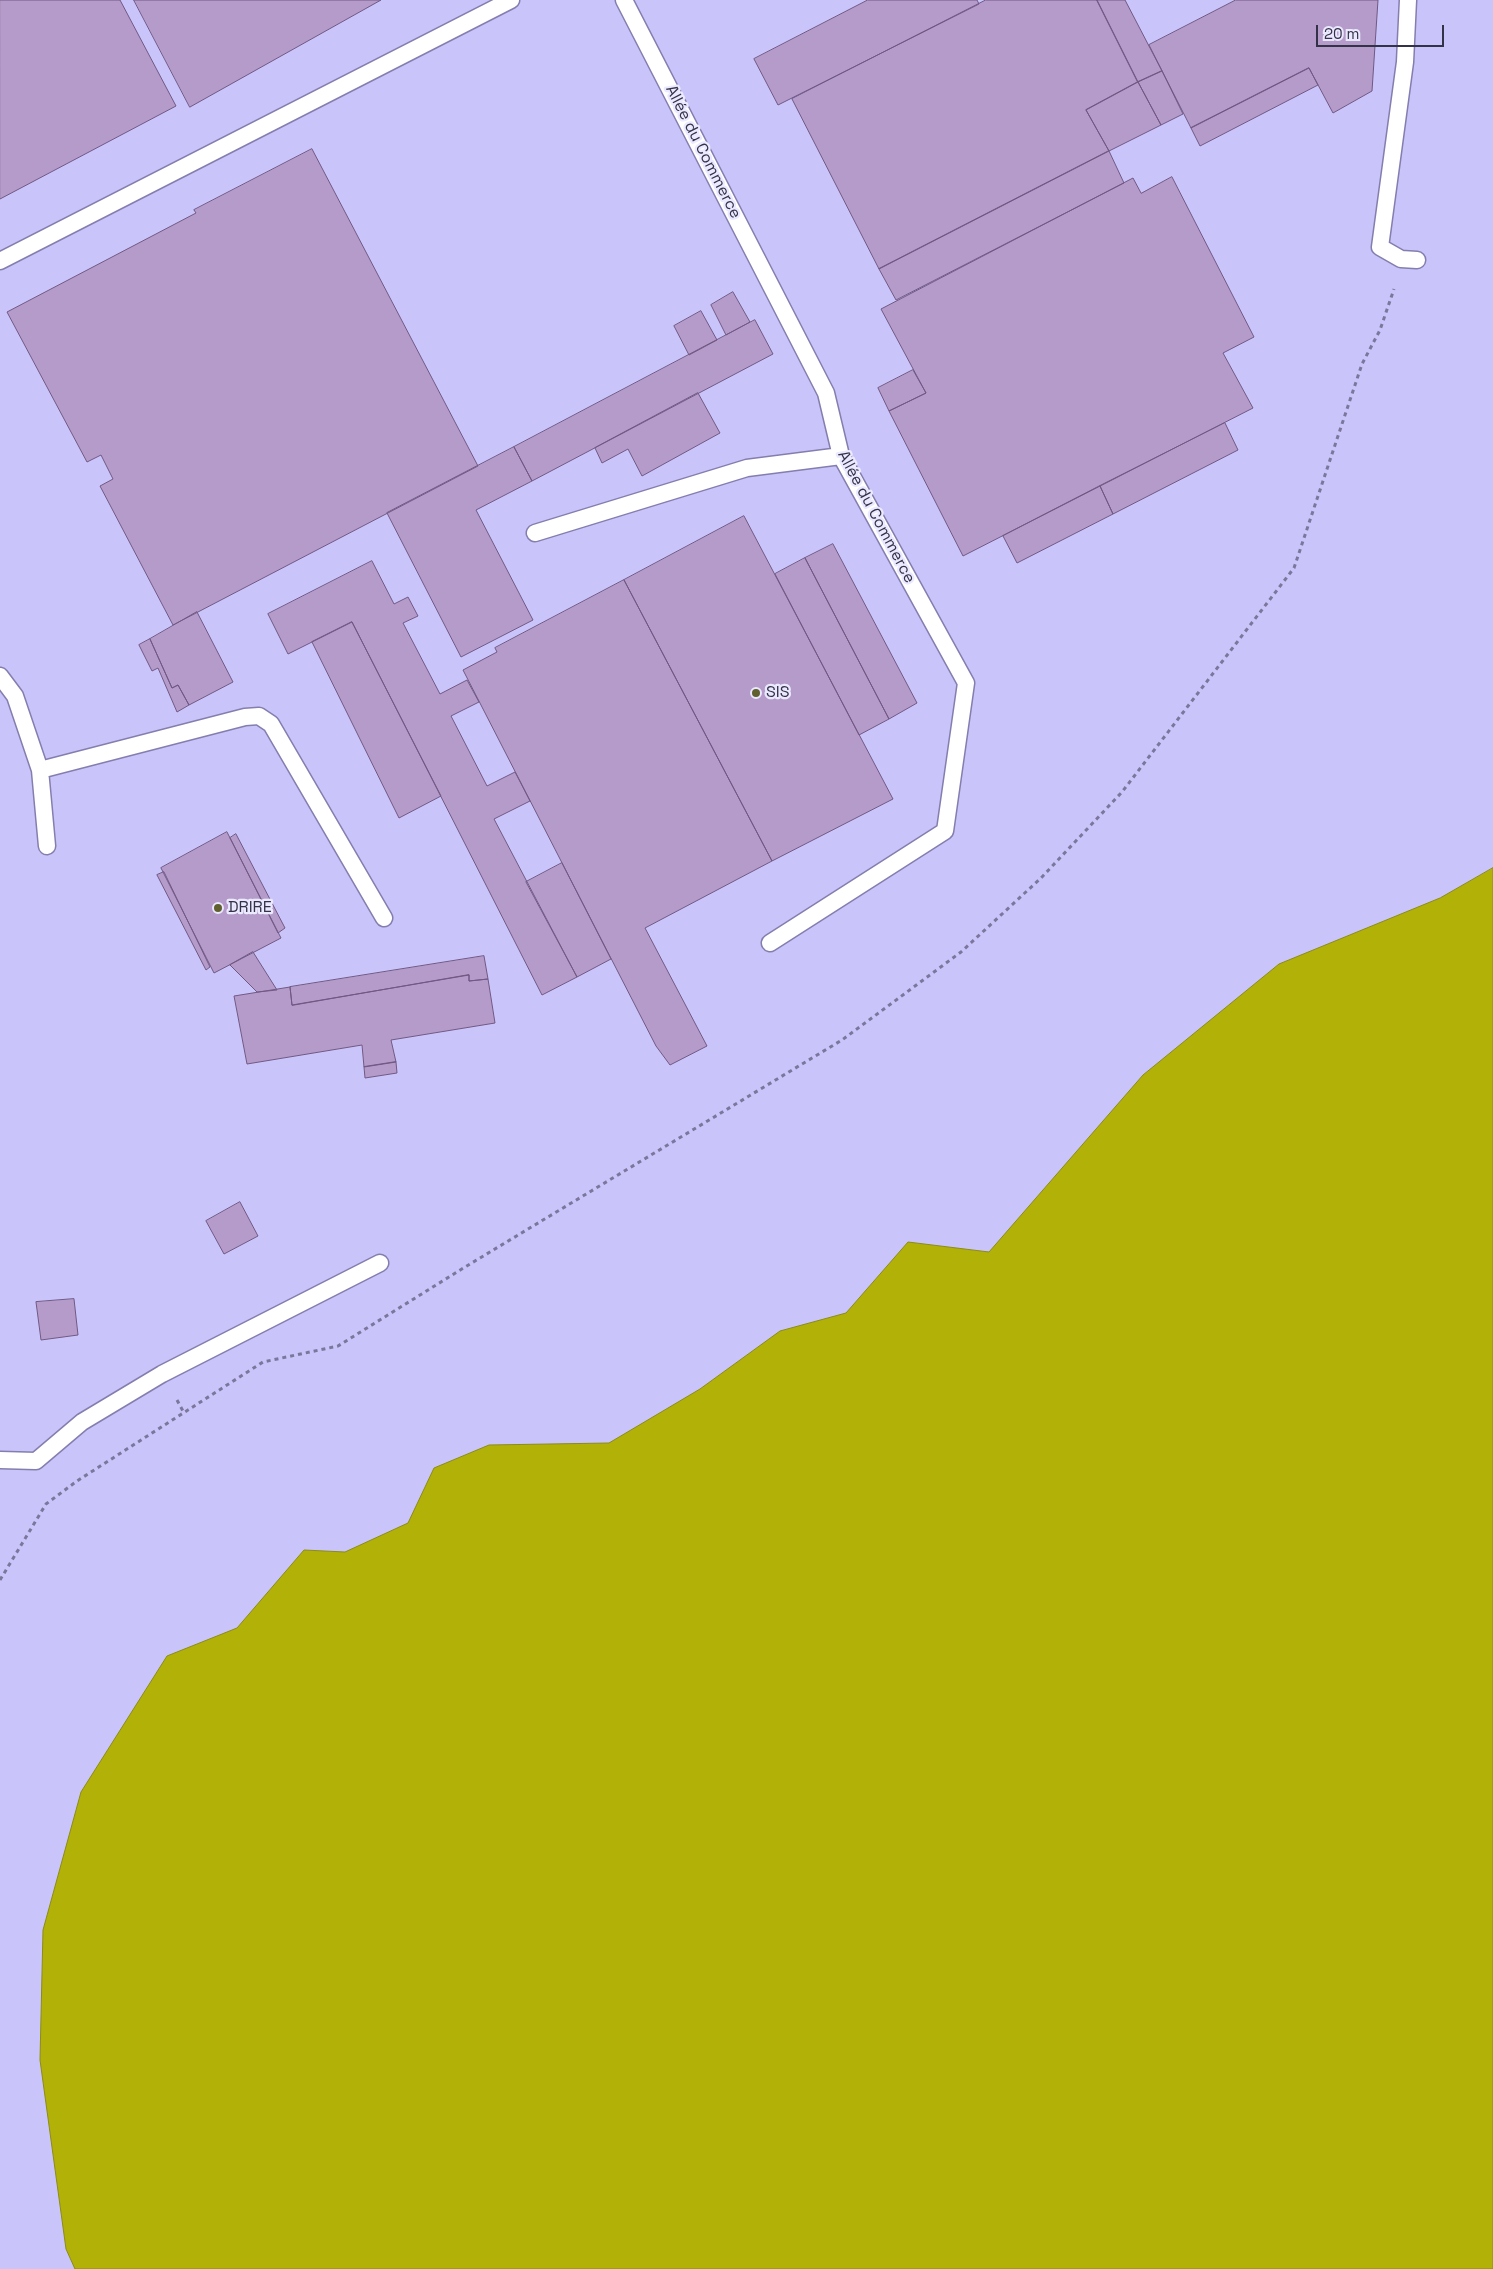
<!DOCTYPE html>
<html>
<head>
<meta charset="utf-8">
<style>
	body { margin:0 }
	#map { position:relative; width:1493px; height:2269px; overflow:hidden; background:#c9c4f9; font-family:"Space Grotesk",sans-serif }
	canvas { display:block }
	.scale { position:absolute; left:1316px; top:25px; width:128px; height:22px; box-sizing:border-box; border:2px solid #343247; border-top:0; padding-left:6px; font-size:15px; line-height:18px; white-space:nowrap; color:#343247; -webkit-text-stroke:4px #ebe9ff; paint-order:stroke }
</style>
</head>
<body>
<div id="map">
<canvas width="1493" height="2269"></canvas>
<div class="scale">20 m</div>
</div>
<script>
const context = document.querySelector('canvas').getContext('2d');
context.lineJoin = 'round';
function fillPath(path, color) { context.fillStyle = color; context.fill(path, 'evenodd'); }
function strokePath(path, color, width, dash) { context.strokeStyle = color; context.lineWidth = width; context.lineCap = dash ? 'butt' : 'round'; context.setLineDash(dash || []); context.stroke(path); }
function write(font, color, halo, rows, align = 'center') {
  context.font = font + ' "Space Grotesk",sans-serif'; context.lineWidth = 4.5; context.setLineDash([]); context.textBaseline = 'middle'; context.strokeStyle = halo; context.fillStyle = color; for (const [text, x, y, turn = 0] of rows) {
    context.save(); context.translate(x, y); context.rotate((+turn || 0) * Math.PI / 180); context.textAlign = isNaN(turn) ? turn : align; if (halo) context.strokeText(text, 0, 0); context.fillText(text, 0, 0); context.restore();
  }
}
const water = new Path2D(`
	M1493 868V2269H75L66 2249 40 2060 43 1930 81 1792 167 1656 237 1628 304 1550 345 1552 408 1523 434 1468 489 1445 609 1443 700 1389 780 1331 846 1313 908 1242 989 1252 1143 1075 1279 964 1440 898Z`);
fillPath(water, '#b2b107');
strokePath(water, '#8c8b1a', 1);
const building = new Path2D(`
	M0 0H120L176 106 0 199Z
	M134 0H381L190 107Z
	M868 0H977L979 4 778 105 754 59Z
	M986 0H1097L1138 82 1086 110 1109 151 879 269 792 99Z
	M1097 0H1125L1162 71 1138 82Z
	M1236 0H1378L1372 91 1333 113 1309 68 1191 128 1149 45Z
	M1309 68 1318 85 1200 146 1191 128Z
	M1162 71 1183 114 1161 125 1138 82Z
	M1138 82 1161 125 1109 151 1086 110Z
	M312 149 478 466 173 625 100 486 113 479 101 455 87 462 7 312 196 213 194 210Z
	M1109 151 1124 183 896 300 879 269Z
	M1172 177 1254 337 1223 353 1253 408 963 556 889 411 926 393 881 309 1133 178 1141 193Z
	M733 292 750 322 726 335 711 305Z
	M701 311 717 340 689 355 674 326Z
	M755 320 773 354 532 481 514 447Z
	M913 370 926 393 889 411 878 388Z
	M698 393 720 433 642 476 628 449 602 463 595 448Z
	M1225 423 1238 450 1113 514 1100 486Z
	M514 447 532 481 476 510 533 620 461 657 387 513Z
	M1100 486 1113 514 1017 563 1003 536Z
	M744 516 893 799 772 861 624 580Z
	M833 544 917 703 889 719 805 558Z
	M805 558 889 719 859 735 775 574Z
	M372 561 394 604 408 597 418 616 403 623 440 694 467 680 479 702 451 716 487 786 515 772 530 801 494 819 577 977 542 995 352 622 288 654 268 614Z
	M624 580 772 861 645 928 707 1046 670 1065 656 1046 463 670 497 652 495 648Z
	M197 612 233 682 189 705 178 685 172 688 150 639Z
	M352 622 441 796 399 818 312 642Z
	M150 639 172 688 178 685 189 705 177 712 158 668 152 671 139 645Z
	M227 832 281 938 214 973 161 868Z
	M236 834 285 928 278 933 230 838Z
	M562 863 611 959 577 977 526 882Z
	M164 872 210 967 206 970 157 875Z
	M253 952 277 990 257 992 230 965Z
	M484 956 488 979 469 981V975L292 1005 290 987Z
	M469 975V981L488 979 495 1023 391 1040 396 1062 364 1067 362 1045 247 1064 234 996 290 987 292 1005Z
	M396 1062 397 1073 365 1078 364 1067Z
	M240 1202 258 1236 224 1254 206 1221Z
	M74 1299 78 1335 41 1340 36 1302Z`);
fillPath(building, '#b59bca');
strokePath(building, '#715984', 1);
const lane = new Path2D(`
	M624 0 826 393 841 456 966 683 945 831 770 943
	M1408 0 1405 62 1380 247 1401 259 1417 260
	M0 261 511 0
	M535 533 747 468 841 456
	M0 676 15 696 40 770 47 846
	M40 770 245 717 259 716 271 724 384 918
	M0 1460 36 1461 82 1422 162 1374 380 1263`);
strokePath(lane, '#847eaf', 19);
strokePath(new Path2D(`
	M177 1400 184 1413
	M0 1580 46 1504 77 1481 263 1362 338 1346 465 1267 842 1040 961 952 1041 878 1122 792 1294 568 1362 364 1380 330 1394 289`), '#7b779c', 3, [4, 4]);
strokePath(lane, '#fff', 16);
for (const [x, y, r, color] of [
	[756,693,5,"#5f602d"],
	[218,908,5,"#5f602d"]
]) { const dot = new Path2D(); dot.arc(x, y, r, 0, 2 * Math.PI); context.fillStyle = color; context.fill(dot); strokePath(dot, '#ebe9ff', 2); }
write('16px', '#343247', '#ebe9ff', [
	["Allée du Commerce",703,152,63],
	["Allée du Commerce",876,517,62]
]);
write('16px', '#343247', '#ebe9ff', [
	["SIS",766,693],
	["DRIRE",228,908]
], 'left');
</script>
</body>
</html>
